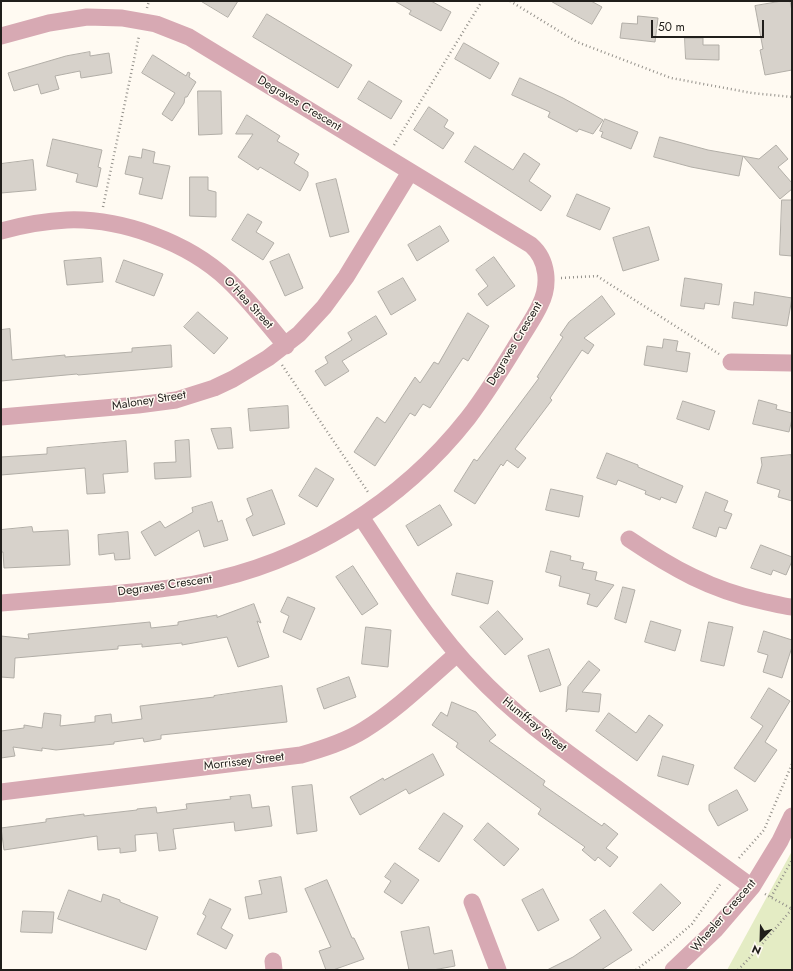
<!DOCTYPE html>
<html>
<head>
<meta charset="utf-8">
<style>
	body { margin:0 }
	#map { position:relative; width:793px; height:971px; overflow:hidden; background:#fffaf2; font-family:Jost,sans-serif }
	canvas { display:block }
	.frame { position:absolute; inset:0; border:2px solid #201e1b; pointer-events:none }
	.north { position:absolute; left:741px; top:919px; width:40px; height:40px; -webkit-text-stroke:3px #fffaf2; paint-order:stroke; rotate:203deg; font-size:11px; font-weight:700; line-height:16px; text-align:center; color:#201e1b }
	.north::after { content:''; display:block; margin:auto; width:14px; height:18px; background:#201e1b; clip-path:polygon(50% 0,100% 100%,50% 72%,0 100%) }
	.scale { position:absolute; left:651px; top:20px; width:113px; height:18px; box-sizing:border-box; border:2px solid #201e1b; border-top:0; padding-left:5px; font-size:12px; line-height:14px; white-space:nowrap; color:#201e1b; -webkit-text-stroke:3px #fffaf2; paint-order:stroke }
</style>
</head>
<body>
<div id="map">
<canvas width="793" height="971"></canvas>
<div class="frame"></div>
<div class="north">N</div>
<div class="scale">50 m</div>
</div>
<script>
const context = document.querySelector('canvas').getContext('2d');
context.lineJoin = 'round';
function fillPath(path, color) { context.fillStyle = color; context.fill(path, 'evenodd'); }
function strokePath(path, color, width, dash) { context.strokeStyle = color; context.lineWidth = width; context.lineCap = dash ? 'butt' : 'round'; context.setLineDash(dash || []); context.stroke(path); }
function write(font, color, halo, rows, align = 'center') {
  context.font = font + ' Jost,sans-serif'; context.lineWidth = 3; context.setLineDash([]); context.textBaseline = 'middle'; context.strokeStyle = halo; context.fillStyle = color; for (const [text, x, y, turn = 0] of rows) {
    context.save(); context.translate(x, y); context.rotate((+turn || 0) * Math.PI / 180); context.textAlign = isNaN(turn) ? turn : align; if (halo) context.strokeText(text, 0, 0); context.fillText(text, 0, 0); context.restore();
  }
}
fillPath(new Path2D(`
	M792 851V970H727Z`), '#e4ecc4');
const building = new Path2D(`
	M201 1H238L228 17Z
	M395 1H431L451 12 441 31 409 14 411 11Z
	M551 1H591L602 7 592 24Z
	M782 1H790L792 11V70L765 75 760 50 763 49 755 6Z
	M267 14 352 65 338 88 253 37Z
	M638 16 658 18 655 42 620 38 622 23 637 24Z
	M685 38H703V45H719V60L686 59Z
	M464 43 499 63 490 79 455 59Z
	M90 52V56L109 53 112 73 81 78 80 71 55 76 59 89 41 94 38 84 14 91 8 73 66 56Z
	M153 55 186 76 188 72 190 73 189 77 196 82 187 97H185L184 103 172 121 162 114 175 93 142 73Z
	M520 78 563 98 603 120 593 134 579 129 577 132 548 117 550 112 512 95Z
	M369 81 402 101 391 119 358 99Z
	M198 91H221L222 134 199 135Z
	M429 107 448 120 444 127 454 133 443 149 414 130Z
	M247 115 280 136 277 141 299 154 294 163 308 172V176L300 191 260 167 258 170 238 157 253 134H236Z
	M605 119 638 132 631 149 601 137 603 132 600 131Z
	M660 137 708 150 759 159 776 145 788 159 778 167 792 183V189L780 199 743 156 739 176 691 167 654 157Z
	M53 139 102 150 98 167 101 168 97 187 76 182 78 174 47 166Z
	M475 146 513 170 524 153 540 164 529 181 551 196 541 211 465 162Z
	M143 149 155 152 153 163 170 166 162 199 139 194 143 178 125 174 129 156 141 158Z
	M33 160 36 190 1 193V164Z
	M190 177H208V190L216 192V217L190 216Z
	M336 179 349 232 330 237 316 184Z
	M577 194 610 208 600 230 567 216Z
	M782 200H792V256L780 255Z
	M248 214 262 222 256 232 274 243 263 260 232 240Z
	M440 226 449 241 417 261 408 245Z
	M649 227 659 260 623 271 613 238Z
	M289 254 303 288 285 296 270 262Z
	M494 257 515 286 487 306 478 294 488 286 476 270Z
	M101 258 103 282 67 285 64 261Z
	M124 260 163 274 154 296 116 282Z
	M403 278 416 300 391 315 378 292Z
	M685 278 722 284 719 305 705 303 704 309 681 306Z
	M755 292 792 298 787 326 732 318 734 302 753 305Z
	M602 296 615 314 584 338 594 345 588 354 582 350 550 398 552 400 515 449 526 458 518 468 507 460 503 466 501 464 475 504 454 491 474 459 477 461 539 378 537 377 563 337 560 335 569 322Z
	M198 312 228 338 214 354 184 327Z
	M468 313 489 326 468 361 463 358 430 408 423 404 415 416 410 413 375 466 354 452 377 417 385 423 415 377 420 383 434 362 438 364Z
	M376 316 387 334 342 361 349 371 325 386 315 371 328 363 325 357 352 340 348 333Z
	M10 329 12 360 65 355V357L132 352V348L171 345 172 367 78 375 77 374 1 381V330Z
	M664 339 678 341 676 351 690 353 687 372 644 365 647 346 662 348Z
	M759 400 777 405 776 409 792 413V419L789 432 753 424Z
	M683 401 715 411 709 430 677 419Z
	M288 406 289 428 250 431 248 409Z
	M231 428 233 448 218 449 211 429Z
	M189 440 191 477 155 479 154 463 176 462 175 441Z
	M126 441 128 472 103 474 105 493 87 494 85 468 1 475V457L47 454V448Z
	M607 453 638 465V467L683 486 676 503 661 497 660 500 645 494 646 491 618 480 616 485 597 478Z
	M791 455 792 462V501L778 497 780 490 757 483 762 465 761 458Z
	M316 468 334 479 317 507 299 496Z
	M551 489 583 496 579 517 546 510Z
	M272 490 285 524 253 536 246 519 253 515 247 499Z
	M706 492 728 501 724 511 732 514 726 529 719 527 716 537 693 528Z
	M212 502 218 522 222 520 228 540 204 547 199 530 155 556 141 532 160 521 165 528 193 512 192 508Z
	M440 505 452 525 418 546 406 526Z
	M32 527 33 532 68 530 70 565 4 568 3 552H1V530Z
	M128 532 130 559 115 560 114 553 99 555 98 535Z
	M761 545 792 557V561L786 575 773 570 771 575 751 568Z
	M551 551 571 556 570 560 584 563 582 569 597 572 595 580 614 585 597 607 587 604 590 594 559 586 561 576 546 572Z
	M353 566 378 604 362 615 336 577Z
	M457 573 493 581 488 604 452 595Z
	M623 587 635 590 626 623 615 619Z
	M288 597 315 608 301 640 283 632 289 616 281 612Z
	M254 604 261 623 257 621 269 657 238 667 227 637 182 645V643L142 647V644L118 646V649L15 658 14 678 1 677V636L29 639 28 634 150 622 151 628 178 625V622L217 615V617Z
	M498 611 523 639 505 655 480 627Z
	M651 621 681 630 675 651 645 642Z
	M709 622 733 627 724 666 701 661Z
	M366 627 391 630 388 667 362 664Z
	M764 631 792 640V647L782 678 763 672 768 655 758 652Z
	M549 649 561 685 540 692 528 656Z
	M589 661 600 670 582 692 601 694 599 712 568 709 566 712 568 687Z
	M349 677 356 697 324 709 317 689Z
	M282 686 287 722 161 735V739L144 742 143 738 114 742V744L56 750 42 748V751L13 747 15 756 1 758V731L24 728V725L42 728 44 713 61 715 60 726 95 722V716L111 714 112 723 142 719 140 706 214 697V696Z
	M769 688 790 701 765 742 777 750 755 782 734 768 763 726 751 718Z
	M452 702 476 712 496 735 489 741 545 781 543 785 602 826 604 823 618 834 606 848 618 857 610 867 598 857 595 861 582 850 585 847 538 814 541 809 456 747 458 743 432 725 441 712 447 716Z
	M609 713 636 733 649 715 663 725 637 761 596 731Z
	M433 754 444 775 409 794 406 789 360 815 350 797 383 778 384 780Z
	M663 756 694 765 688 785 658 776Z
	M312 785 317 831 297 834 292 787Z
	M737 790 748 810 718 826 709 810V805Z
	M250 795 252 808 269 806 272 826 235 831 234 822 173 829 176 849 159 851 157 833 135 835 136 851 120 853V848L98 850 97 836 4 850 1 828 46 822V819L84 814V816L137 810V809L156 807 157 813 187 809 186 804 231 799 230 797Z
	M444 813 463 826 439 862 419 849Z
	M488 823 519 849 504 866 474 840Z
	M395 863 419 880 402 904 384 892 391 881 385 877Z
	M281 877 287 912 249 919 245 897 262 894 259 881Z
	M327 880 352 938H354L364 959 333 970H326L319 951 331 947 305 889Z
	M661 884 681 903 653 931 633 913Z
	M543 889 559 920 538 931 522 900Z
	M69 890 101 902 103 894 120 900V902L158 917 146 950 58 919Z
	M210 899 231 909 221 928 233 935 226 949 197 934 206 916 203 914Z
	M605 910 632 950 601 970H547L573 957 601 938 590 920Z
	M23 911 54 912 52 933 21 932Z
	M429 927 434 954 452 950 455 966 433 970H409L401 932Z`);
fillPath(building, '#d7d2cb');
strokePath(building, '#b2aea7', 1);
strokePath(new Path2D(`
	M510 1 577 42 671 78 752 93 792 97
	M147 8 149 1
	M394 145 482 1
	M103 207 139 36
	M561 278 597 276 719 354
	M282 365 368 492
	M739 858 764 830 792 764
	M765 894 792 909
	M771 897 792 860
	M636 970 662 950 692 924 721 883
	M738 970 757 950 792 909`), '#94918b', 2.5, [1, 3]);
strokePath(new Path2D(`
	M1 36 49 23 87 17 122 18 156 24 189 37 531 245C548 260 550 285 540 305 535 316 528 326 522 336 505 364 488 392 468 418 402 502 305 563 199 583 171 589 142 591 113 594 76 597 38 600 1 603
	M1 231C23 225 44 221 67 220 121 218 188 242 228 280 249 300 267 323 286 346
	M731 362 792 363
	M1 417 138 405 176 400 214 388 233 379 268 358 299 334 324 307 346 277 410 172
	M361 517C396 569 431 628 475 673 514 715 561 748 608 782 656 817 704 852 752 887
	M629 539C672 568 711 590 762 601 772 603 782 606 792 607
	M1 792 301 755C322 749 345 742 364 730 398 709 427 680 457 654
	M472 902 498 970
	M273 961 274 970
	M673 970 716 929 752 887 780 841 792 816`), '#d7a9b3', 17);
write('12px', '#201e1b', '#fffaf2', [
	["Degraves Crescent",299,104,31],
	["O'Hea Street",248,303,47],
	["Degraves Crescent",515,344,-59],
	["Maloney Street",149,401,-9],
	["Degraves Crescent",165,586,-8],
	["Humffray Street",534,725,39],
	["Morrissey Street",244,762,-7],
	["Wheeler Crescent",724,916,-49]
]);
</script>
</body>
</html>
